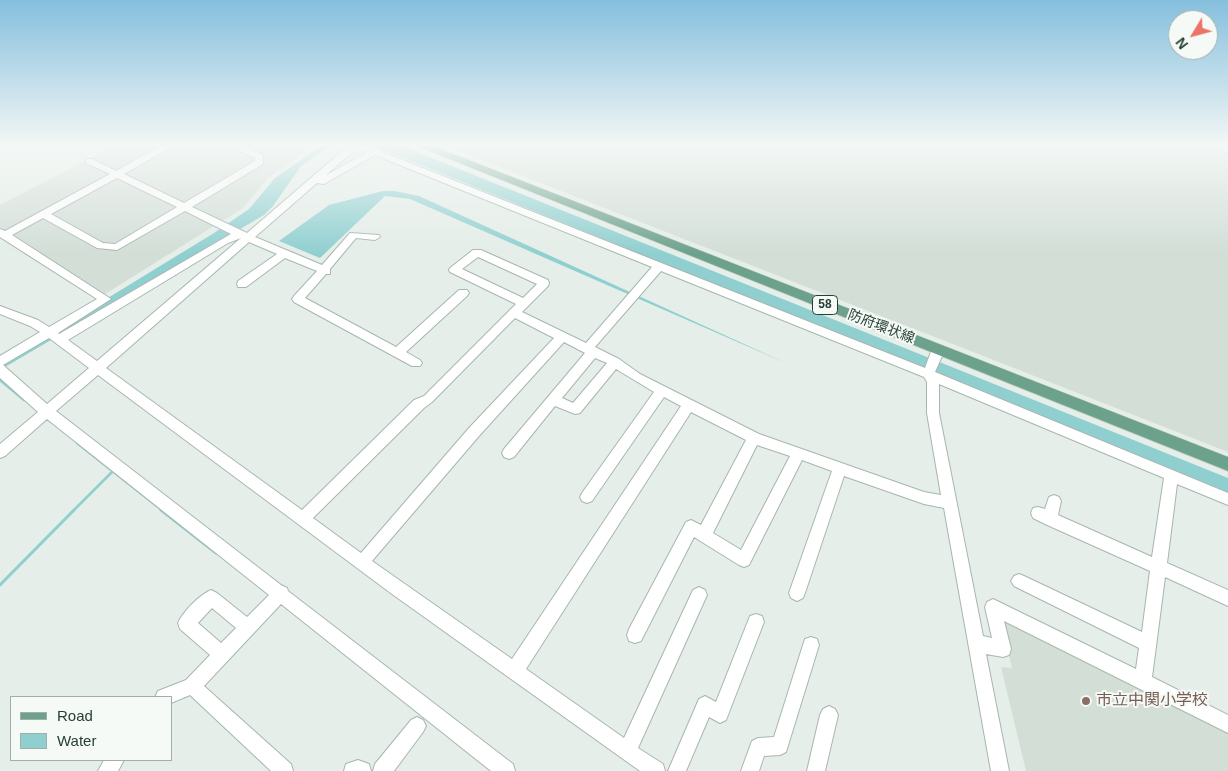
<!DOCTYPE html>
<html>
<head>
<meta charset="utf-8">
<style>
	body { margin:0 }
	#map { position:relative; width:1228px; height:771px; overflow:hidden; background:#e5eee9; font-family:Arial,sans-serif }
	canvas { display:block }
	.legend { position:absolute; left:10px; top:696px; width:162px; height:65px; box-sizing:border-box; background:#f6faf7; border:1px solid #a2afa9; margin:0; padding:6px 9px; list-style:none; font-size:15px; color:#253f34 }
	.legend li { display:flex; align-items:center; gap:10px; height:25px }
	.legend b { width:25px; border:1px solid #a2afa9 }
	.north { position:absolute; left:1168px; top:10px; width:50px; height:50px; box-sizing:border-box; background:#f6faf7; border:1px solid #a2afa9; border-radius:50%; rotate:233deg; font-size:14px; font-weight:700; line-height:20px; text-align:center; color:#253f34 }
	.north::after { content:''; display:block; margin:auto; width:18px; height:22px; background:#ec7365; clip-path:polygon(50% 0,100% 100%,50% 72%,0 100%) }
</style>
</head>
<body>
<div id="map">
<canvas width="1228" height="771"></canvas>
<ul class="legend">
<li><b style="height:6px;background:#6ca18c"></b>Road</li>
<li><b style="height:14px;background:#90cfd0"></b>Water</li>
</ul>
<div class="north">N</div>
</div>
<script>
const context = document.querySelector('canvas').getContext('2d');
context.lineJoin = 'round';
function fillPath(path, color) { context.fillStyle = color; context.fill(path, 'evenodd'); }
function strokePath(path, color, width, dash) { context.strokeStyle = color; context.lineWidth = width; context.lineCap = dash ? 'butt' : 'round'; context.setLineDash(dash || []); context.stroke(path); }
function write(font, color, halo, rows, align = 'center') {
  context.font = font + ' Arial,"Noto Sans JP",sans-serif'; context.lineWidth = 4; context.setLineDash([]); context.textBaseline = 'middle'; context.strokeStyle = halo; context.fillStyle = color; for (const [text, x, y, turn = 0] of rows) {
    context.save(); context.translate(x, y); context.rotate((+turn || 0) * Math.PI / 180); context.textAlign = isNaN(turn) ? turn : align; if (halo) context.strokeText(text, 0, 0); context.fillText(text, 0, 0); context.restore();
  }
}
fillPath(new Path2D(`
	M113 146H294L305 152 268 178 243 208 105 294 0 232V205Z
	M446 146H1228V452L981 355Z
	M1000 618 1228 733V771H1026L1001 667 1012 668Z`), '#d3ded7');
fillPath(new Path2D(`
	M321 146H330L301 166 273 206 264 215 5 367 0 364 214 233 249 209 275 178Z
	M374 146H402L1228 478V493Z
	M383 191H395L419 196 788 364 410 199 385 196 320 258 279 241 329 205Z`), '#90cfd0');
strokePath(new Path2D(`
	M0 380 24 400
	M77 443 163 511
	M73 511 112 472`), '#90cfd0', 2.5);
strokePath(new Path2D(`
	M161 510 216 553
	M0 585 74 510`), '#90cfd0', 3);
const minor = new Path2D(`
	M161 146H173L124 174 184 203 255 161V158L230 146H243L263 155V164L192 207 247 233 348 146H368L379 149 380 151 925 368 933 346H941L943 354 935 372 1228 493V505L1177 484 1167 563 1228 590V606L1165 577 1152 677 1228 715V733L1004 621 1011 649 1009 655 1003 657 986 654 1009 771H991L944 508 924 504 844 476 805 593 803 598 797 601 791 598 789 593 832 471 802 460 749 565 744 567 739 565 694 537 641 641 635 643 629 641 627 635 629 629 686 522 691 520 701 525 746 440 691 412 526 669 624 738 693 590 699 587 705 590 707 595 638 748 663 764 665 771H640L392 594 98 375 56 411 281 585 287 588 288 591 513 764 515 771H491L281 604 204 686 291 764 293 771H271L190 695 171 703V697H155L158 691 186 680 210 655 180 629 178 623C183 612 199 595 211 590L217 593 247 617 269 595 47 419 5 456 0 458V444L38 412 0 378V356L40 332 30 326 0 314V306L38 320 49 327 97 299 0 237V229L5 231 110 174 86 163V159H92L116 171ZM357 148 367 152 325 176ZM375 155 652 267 586 343 522 312 548 286 549 283 548 280 481 250H473L450 268 449 270 450 272 516 304 424 396 414 400 302 510 106 368 249 242 277 254 238 281 237 284 238 287H246L285 258 317 271 294 296 292 299 294 302 412 366H420L422 363 420 360 406 352 467 296 469 293 467 290H459L396 347 305 298 326 274H330V269L356 238 375 240 380 237 379 235 350 233 322 265 255 237 317 183 324 184ZM117 178 177 207 115 244 103 243 51 214ZM185 211 231 234 59 334 58 333 111 299 12 235 43 218 97 248 117 250ZM241 238 97 361 68 340 228 243ZM478 257 537 284 523 298 462 269ZM661 271 924 377 927 382V413L941 495 924 492 759 434 640 374 619 359 595 347ZM515 318 554 338 469 428 361 553 313 518 424 408 432 402ZM49 338 89 368 47 404 3 365ZM564 342 585 353 504 449 502 453 504 457 509 459 514 457 555 406 575 414 580 413 616 369 654 392 582 493 580 497 582 501 587 503 592 501 664 397 681 406 512 659 372 561 479 436ZM595 358 607 363 573 403 562 398ZM939 384 1164 478 1152 557 1058 515 1061 501 1059 497 1054 495 1049 497 1045 509 1038 507 1033 508 1031 513 1033 518 1045 524 1150 571 1142 632 1024 576 1019 574 1014 576 1011 581 1014 586 1139 648 1136 669 993 599 987 602 985 607 992 638 983 636 939 413ZM757 445 790 456 741 550 713 533ZM212 608 236 628 221 643 198 623Z
	M756 614 762 616 764 622 726 720 720 723 709 717 686 771H668L699 699 705 696 716 702 750 616Z
	M811 637 817 639 819 645 786 752 780 755 764 756 759 771H741L752 741 758 738 774 737 803 645 805 639Z
	M829 706 835 709 838 715 825 771H807L820 715 823 709Z
	M417 717 423 720 426 726 423 732 394 771H373L375 764 411 720Z
	M104 760H124L118 771H98Z
	M358 760 369 764 371 771H344L346 764Z`);
const major = new Path2D(`
	M417 146H433L1228 457V471Z`);
strokePath(minor, '#a8b6af', 2);
strokePath(major, '#c2c9c6', 1);
fillPath(minor, '#fff');
fillPath(major, '#6ca18c');
const sky = context.createLinearGradient(0, 0, 0, 254);
sky.addColorStop(0, '#85bfde');
sky.addColorStop(0.57, '#f3f7f5');
sky.addColorStop(1, '#f3f7f500');
context.fillStyle = sky;
context.fillRect(0, 0, 1228, 254);
for (const [x, y, r, color] of [
	[1086,701,5,"#8d6e63"]
]) { const dot = new Path2D(); dot.arc(x, y, r, 0, 2 * Math.PI); context.fillStyle = color; context.fill(dot); strokePath(dot, '#f6faf7', 2); }
for (const [x, y, w] of [
	[825,305,25]
]) { const box = new Path2D(); box.roundRect(x - w / 2, y - 9.5, w, 19, 4); context.fillStyle = '#f6faf7'; context.fill(box); strokePath(box, '#253f34', 1); }
write('bold 12px', '#253f34', null, [
	["58",825,305]
]);
write('14px', '#253f34', '#f6faf7', [
	["防府環状線",881,327,21]
]);
write('16px', '#785e54', '#f6faf7', [
	["市立中関小学校",1096,701]
], 'left');
</script>
</body>
</html>
